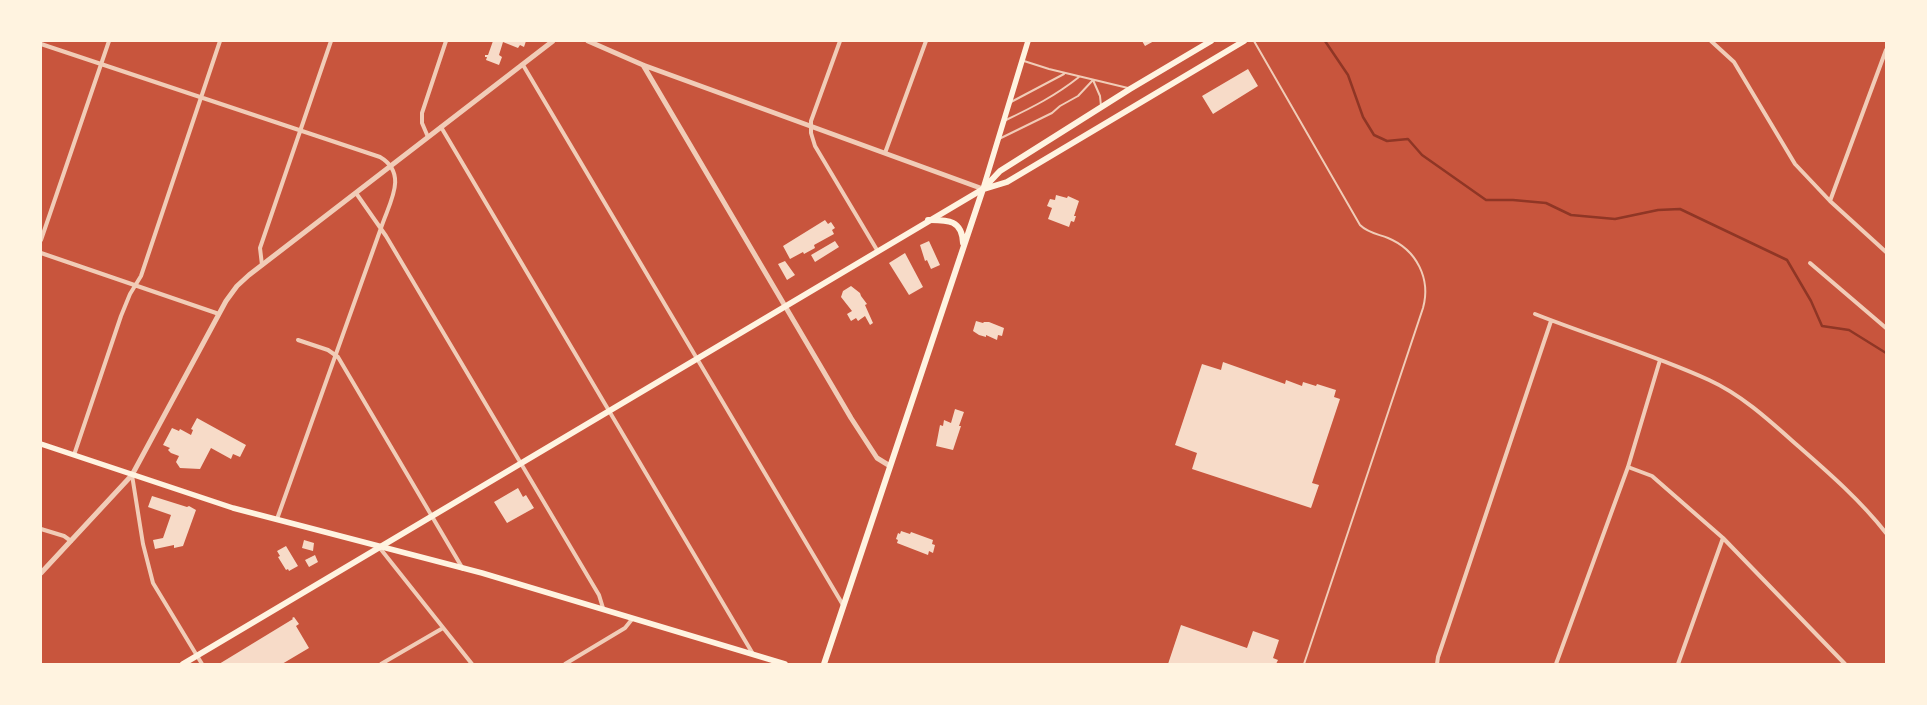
<!DOCTYPE html>
<html>
<head>
<meta charset="utf-8">
<style>
	body { margin:0 }
	#map { position:relative; width:1927px; height:705px; overflow:hidden; background:#c8553d; font-family:"Fira Sans",sans-serif }
	canvas { display:block }
	.frame { position:absolute; inset:0; border:42px solid #fff3e0; pointer-events:none }
</style>
</head>
<body>
<div id="map">
<canvas width="1927" height="705"></canvas>
<div class="frame"></div>
</div>
<script>
const context = document.querySelector('canvas').getContext('2d');
context.lineJoin = 'round';
function strokePath(path, color, width, dash) { context.strokeStyle = color; context.lineWidth = width; context.lineCap = dash ? 'butt' : 'round'; context.setLineDash(dash || []); context.stroke(path); }
function fillPath(path, color) { context.fillStyle = color; context.fill(path, 'evenodd'); }
strokePath(new Path2D(`
	M1325 41 1348 75 1363 117 1374 135 1387 141 1408 139 1422 155 1486 200H1513L1546 203 1571 215 1615 219 1658 210 1680 209 1787 260 1811 301 1822 326 1849 330 1886 353`), '#8f3625', 2.5);
fillPath(new Path2D(`
	M493 41H526L524 47 520 45 518 48 503 42 499 55 502 57 499 65 486 60 487 57H485V55H488Z
	M1142 41H1154L1145 46Z
	M1248 69 1258 86 1213 114 1202 96Z
	M1056 195 1067 198 1068 196 1079 201 1074 216H1076L1074 222 1071 221 1069 227 1048 219 1052 208 1047 206 1050 199 1055 200Z
	M825 220 828 224 831 222 835 228 832 230 834 234 814 245 815 248 804 254 803 252 790 259 783 246Z
	M835 241 839 247 815 262 811 255Z
	M929 241 940 265 931 269 927 260 925 261 920 245Z
	M905 253 923 287 909 295 889 263Z
	M785 261 795 275 787 280 778 264Z
	M851 286 860 293 861 296 867 304 865 305 873 323 870 325 865 316 858 321 856 318 851 321 847 314 852 311 841 297 843 291Z
	M976 321 983 323 984 322H989L1004 328 1002 336 998 335 997 340 986 335V337L979 335 973 331Z
	M1223 362 1285 384 1286 380 1302 386 1303 382 1316 386 1317 384 1336 390 1334 397 1340 399 1312 483 1319 485 1311 508 1192 469 1197 453 1175 445 1202 364 1221 370Z
	M955 409 964 412 959 426H961L953 450 936 446 940 425 943 426 944 420 951 423Z
	M197 418 246 445 240 457 233 454 231 459 211 448 200 469 180 468 176 462 179 456 171 453 168 450 170 448 163 445 172 428 179 431 180 429 191 435 193 430 191 429Z
	M518 488 523 497 526 495 534 508 507 523 494 502Z
	M152 496 187 507 189 506 196 510 183 546 174 548V545L155 549 153 540 163 538 171 515 148 507Z
	M901 531 910 534 911 532 933 540 932 544 935 545 933 553 929 551 928 555 897 543 898 540 896 539 898 533 900 534Z
	M304 540 314 543 313 551 302 548Z
	M286 546 298 566 289 571 288 569 286 570 278 557 280 556 277 551Z
	M315 555 318 562 309 567 305 560Z
	M294 617 299 624 296 626 309 648 282 664H219L293 619 292 618Z
	M1181 625 1247 648 1253 631 1279 640 1273 658 1278 660 1276 664H1168Z`), '#f7dbc8');
strokePath(new Path2D(`
	M1254 41 1360 225C1368 233 1378 234 1388 238 1417 250 1431 279 1423 308L1304 664
	M1024 61 1049 69 1128 88
	M1093 80 1100 96 1101 106
	M1011 102 1064 74
	M1006 120C1033 107 1055 96 1079 77
	M999 139 1052 113 1060 106 1078 96 1093 80`), '#f1ccb7', 2);
strokePath(new Path2D(`
	M840 41 811 121V133L815 146 877 250
	M1711 41 1734 62 1795 164 1830 201 1886 252
	M41 44 380 157C409 174 389 203 381 228L277 519
	M523 65 843 605
	M441 127 753 654
	M428 137 422 123V113L446 41
	M885 153 926 41
	M356 193 386 236 599 595 603 608
	M1830 201 1886 50
	M41 240 109 41
	M41 253 219 314
	M1810 263 1886 328
	M262 265 260 248 331 41
	M1535 314C1593 337 1652 354 1709 380 1742 395 1770 421 1797 445 1829 473 1860 500 1886 533
	M298 340 328 350 338 357 463 569
	M74 455 121 316 130 294 141 276 220 41
	M1628 467 1652 476 1723 538 1845 664
	M132 475 143 544 153 583 202 664
	M41 529 64 536 71 541
	M379 547 472 664
	M381 664 443 628
	M565 664 625 628 633 618
	M1437 664 1438 657 1551 321
	M1556 664 1628 467 1660 360
	M1678 664 1723 538`), '#f1ccb7', 4);
strokePath(new Path2D(`
	M588 41 643 65 983 189
	M643 65 851 418 877 458 890 466
	M41 573 132 475 226 301 237 286 249 275 553 41`), '#f1ccb7', 5);
strokePath(new Path2D(`
	M983 189 1028 41
	M41 444 233 508 482 573 785 664`), '#fff3e0', 5.5);
strokePath(new Path2D(`
	M183 664 983 189`), '#fff3e0', 6);
strokePath(new Path2D(`
	M984 189 1007 182 1244 41
	M928 220C947 220 962 219 963 243
	M824 664 983 189 1000 171 1130 89 1211 41`), '#fff3e0', 6);
</script>
</body>
</html>
